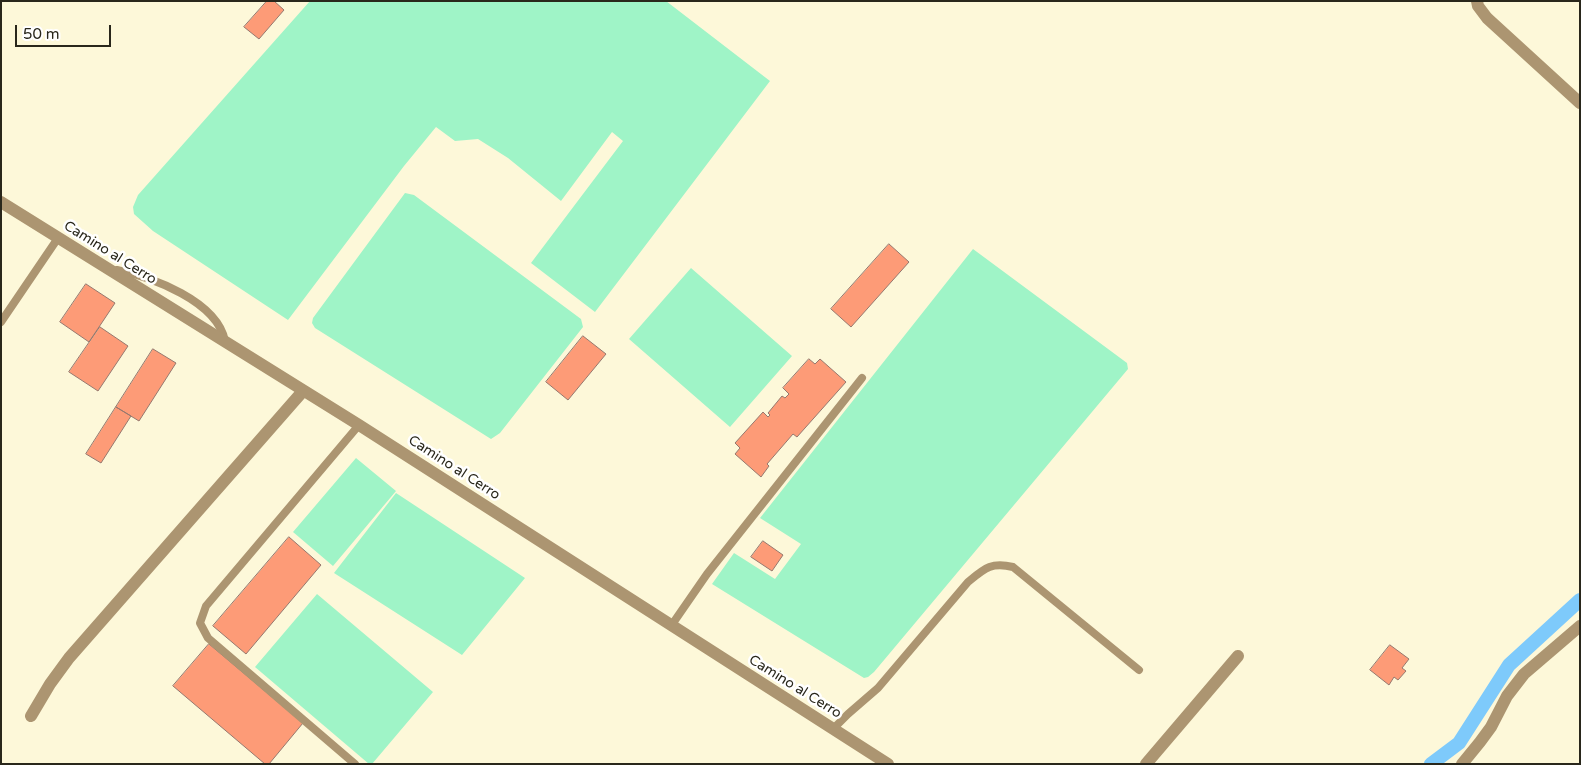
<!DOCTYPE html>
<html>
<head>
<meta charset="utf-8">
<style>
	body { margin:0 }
	#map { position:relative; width:1581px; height:765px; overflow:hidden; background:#fdf8d9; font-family:"Varela Round",sans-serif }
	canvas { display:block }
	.frame { position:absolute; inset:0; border:2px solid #29271b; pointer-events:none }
	.scale { position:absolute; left:15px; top:25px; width:96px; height:22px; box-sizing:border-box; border:2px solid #29271b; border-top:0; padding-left:6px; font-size:15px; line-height:18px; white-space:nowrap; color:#29271b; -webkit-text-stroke:4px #fff; paint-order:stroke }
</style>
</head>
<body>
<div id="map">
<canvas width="1581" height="765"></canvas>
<div class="frame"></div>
<div class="scale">50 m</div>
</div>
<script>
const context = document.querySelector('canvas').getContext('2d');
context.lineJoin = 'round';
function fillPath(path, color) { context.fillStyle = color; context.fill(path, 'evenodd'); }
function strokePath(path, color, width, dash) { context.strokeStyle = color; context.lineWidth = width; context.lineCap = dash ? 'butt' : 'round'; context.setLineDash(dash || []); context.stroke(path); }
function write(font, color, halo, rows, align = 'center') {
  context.font = font + ' "Varela Round",sans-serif'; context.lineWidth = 5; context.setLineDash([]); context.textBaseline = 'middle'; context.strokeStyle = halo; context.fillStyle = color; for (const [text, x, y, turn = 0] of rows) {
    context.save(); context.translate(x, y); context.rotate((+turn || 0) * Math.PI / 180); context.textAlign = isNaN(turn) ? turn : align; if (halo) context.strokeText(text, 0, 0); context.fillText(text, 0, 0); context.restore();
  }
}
fillPath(new Path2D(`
	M310 1H666L770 81 595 312 531 263 623 141 612 132 561 201 508 158 478 139 455 141 436 127 404 166 288 320 153 231 134 214 133 207 138 195Z
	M405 193 414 195 581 319 583 327 500 433 491 439 315 328 312 323 313 318Z
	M973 249 1127 363 1128 369 874 672 868 677 864 678 712 584 734 553 775 579 801 544 760 518Z
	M691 268 792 356 730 427 629 339Z
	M356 458 396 491 333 566 293 532Z
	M396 493 525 578 462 655 334 573Z
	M317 594 433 692 372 764H369L255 667Z`), '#9ff4c7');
strokePath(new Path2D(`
	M1431 764 1459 743 1509 665 1580 600`), '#7ecafb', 14);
const building = new Path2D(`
	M267 1H274L284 10 259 39 244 27Z
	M889 244 909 262 851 327 831 309Z
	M86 284 115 303 89 342 60 322Z
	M100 327 128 346 98 391 69 372Z
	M583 336 606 354 568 400 546 382Z
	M153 349 176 363 139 421 116 407Z
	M809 359 815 364 820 359 846 382 797 437 793 434 767 464 769 466 761 477 735 454 740 448 735 443 763 412 768 417 770 415 768 413 782 396 785 398 789 394 783 388Z
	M116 407 131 416 101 463 86 454Z
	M289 537 321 565 246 654 213 626Z
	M763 541 783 555 772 571 751 557Z
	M209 644 303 723 269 764H265L173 686Z
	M1390 645 1409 659 1402 668 1406 671 1398 680 1394 677 1389 685 1370 670Z`);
fillPath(building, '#fd9b77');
strokePath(building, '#95786e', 1);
strokePath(new Path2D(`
	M117 270C152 277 217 301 225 341
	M1 322 58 238
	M671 626 707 574 862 378
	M833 729 848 714 878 688 968 582C985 568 991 562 1013 567L1139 670
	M355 764 208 638 200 623 206 606 359 425`), '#ac9571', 8);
strokePath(new Path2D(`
	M1477 1 1478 6 1487 18 1580 103
	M1 202 359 425 888 764
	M31 716 50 684 69 658 303 391
	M1146 764 1238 656
	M1462 764 1480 742 1491 727 1507 696 1524 674 1580 626`), '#ac9571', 12);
write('14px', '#29271b', '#fff', [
	["Camino al Cerro",110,253,32],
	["Camino al Cerro",454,468,33],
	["Camino al Cerro",795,687,32]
]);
</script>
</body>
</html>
